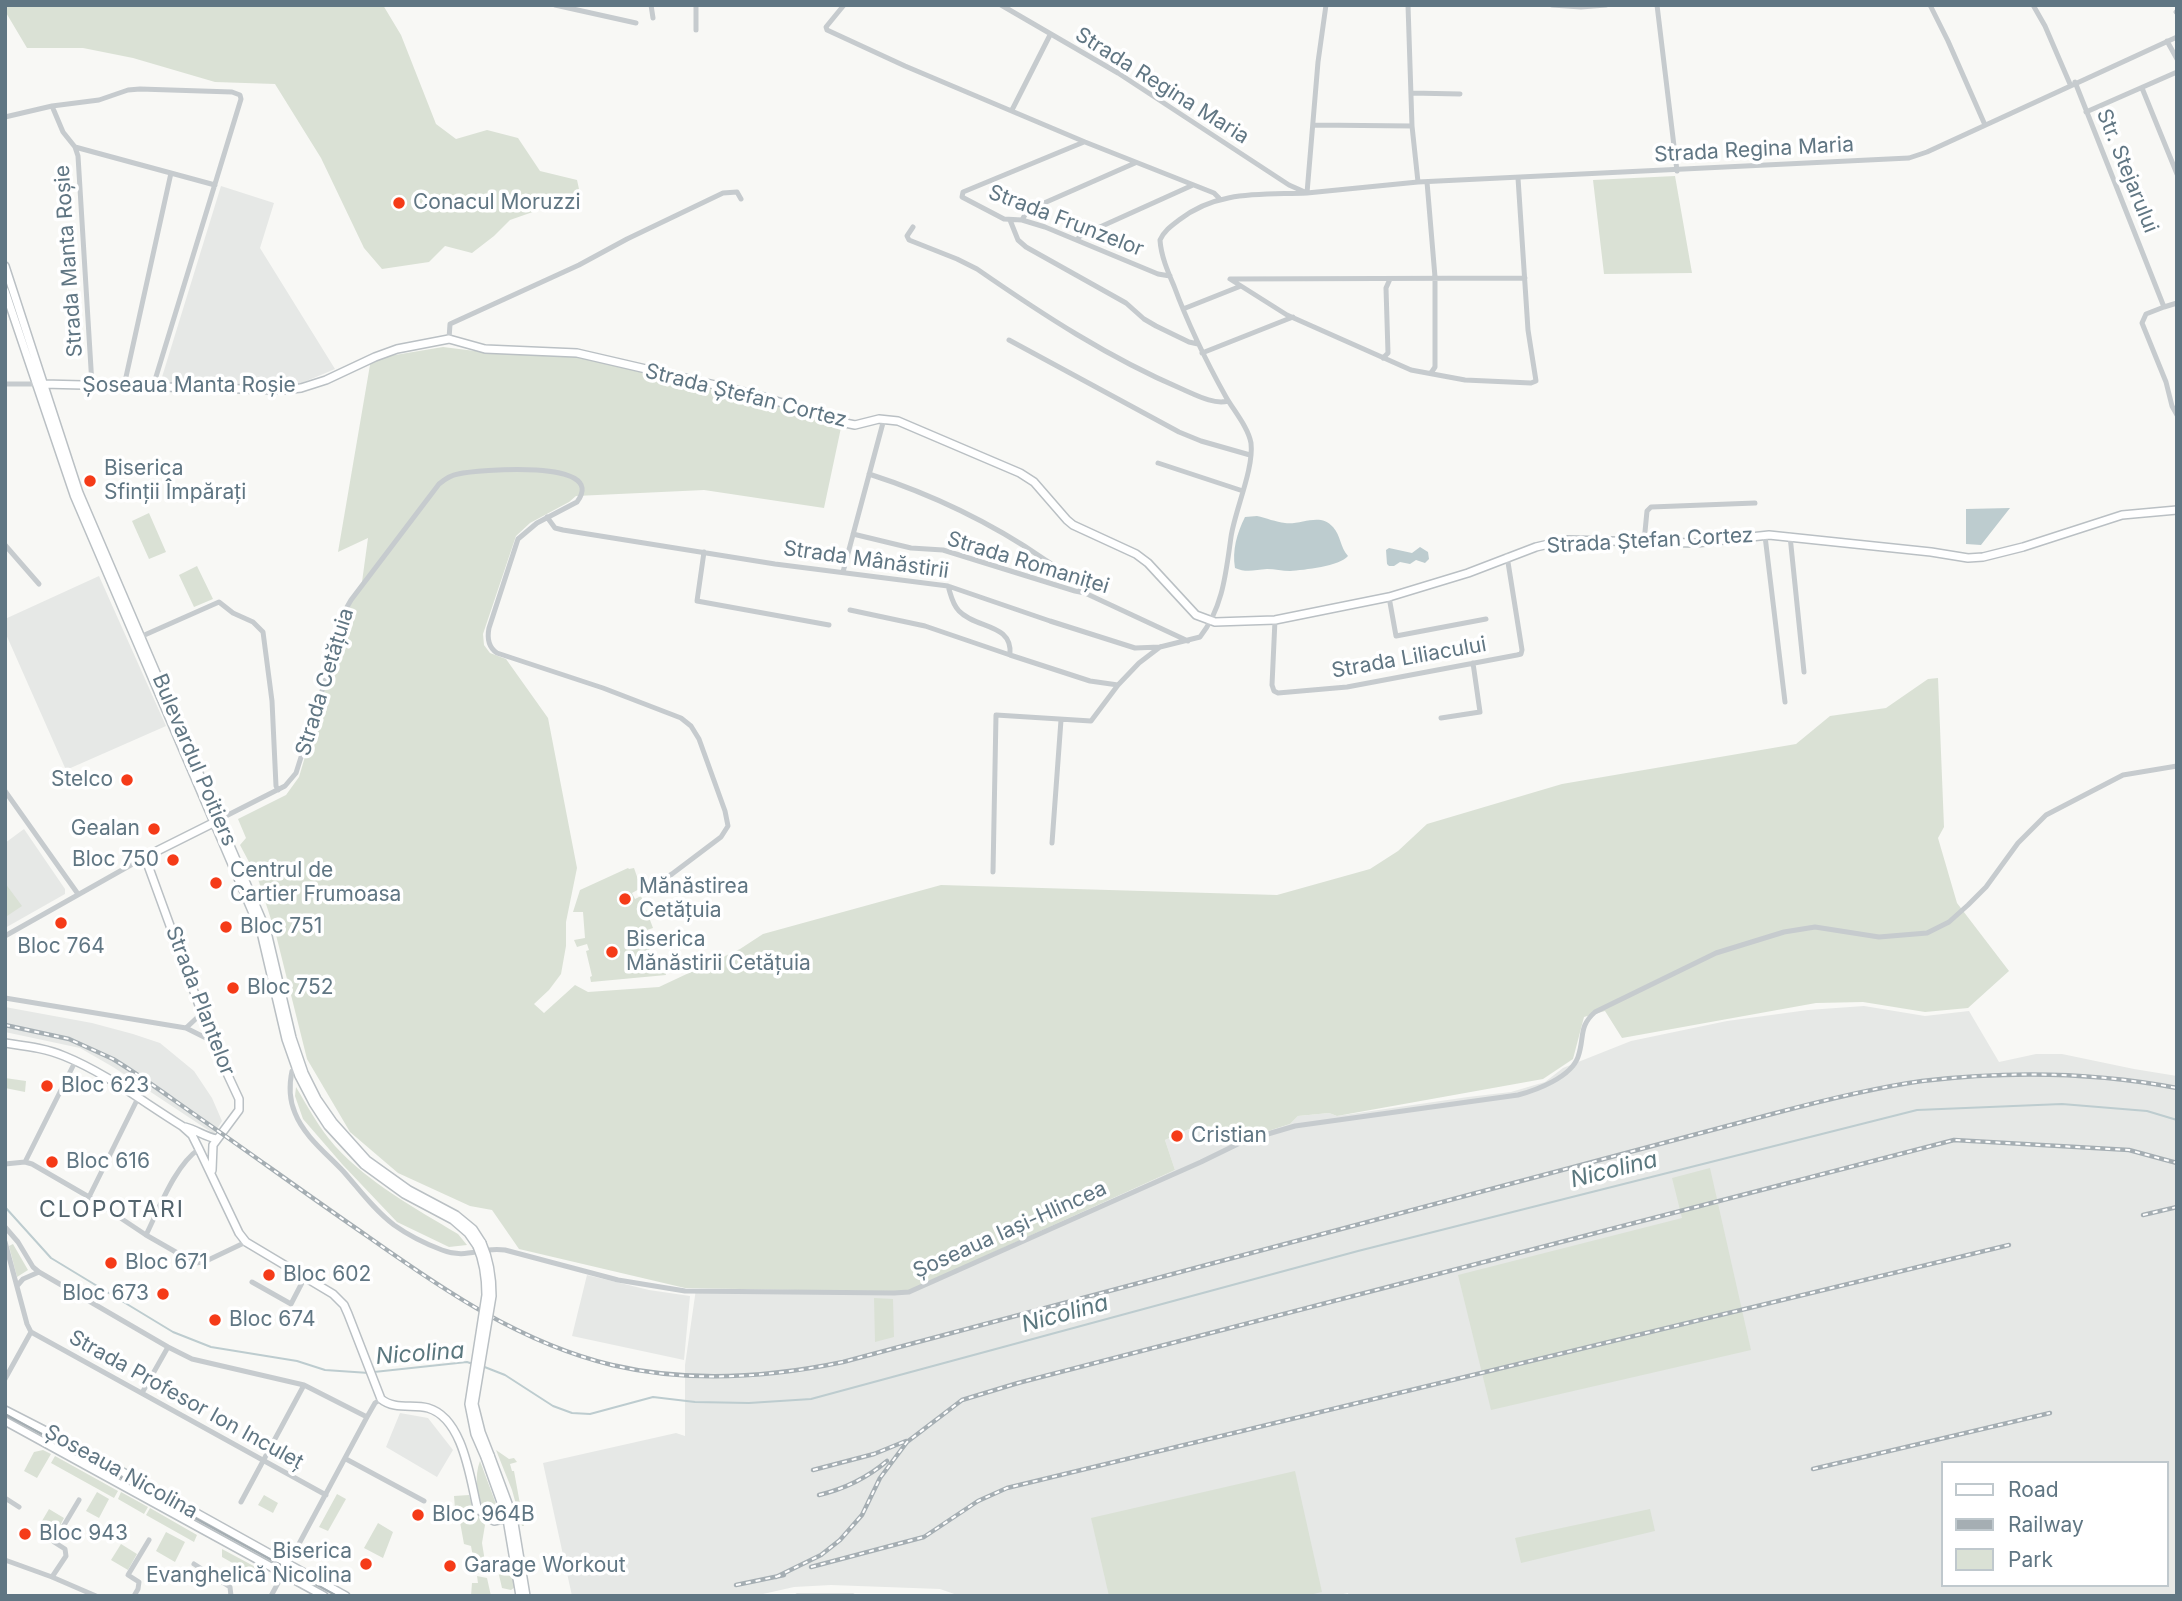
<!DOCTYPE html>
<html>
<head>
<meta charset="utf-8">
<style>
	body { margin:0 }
	#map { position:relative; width:2182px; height:1601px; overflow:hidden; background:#f8f8f5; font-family:Inter,sans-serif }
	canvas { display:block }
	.frame { position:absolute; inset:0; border:7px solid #607683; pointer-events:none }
	.legend { position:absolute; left:1941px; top:1461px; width:228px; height:126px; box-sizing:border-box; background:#fff; border:2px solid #bfc8cd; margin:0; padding:9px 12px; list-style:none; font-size:21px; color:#607683 }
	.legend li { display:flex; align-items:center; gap:14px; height:35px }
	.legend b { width:35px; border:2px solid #bfc8cd }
</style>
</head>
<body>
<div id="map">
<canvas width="2182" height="1601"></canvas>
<div class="frame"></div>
<ul class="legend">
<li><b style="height:9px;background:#fff"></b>Road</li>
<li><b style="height:9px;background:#a5aeb3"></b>Railway</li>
<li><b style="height:19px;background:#dae1d5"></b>Park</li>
</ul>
</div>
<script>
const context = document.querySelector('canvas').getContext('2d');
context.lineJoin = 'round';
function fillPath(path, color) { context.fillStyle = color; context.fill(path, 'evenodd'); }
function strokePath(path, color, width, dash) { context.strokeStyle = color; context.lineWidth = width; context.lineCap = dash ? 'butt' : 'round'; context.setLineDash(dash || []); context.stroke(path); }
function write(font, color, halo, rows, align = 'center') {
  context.font = font + ' Inter,sans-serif'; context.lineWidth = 7; context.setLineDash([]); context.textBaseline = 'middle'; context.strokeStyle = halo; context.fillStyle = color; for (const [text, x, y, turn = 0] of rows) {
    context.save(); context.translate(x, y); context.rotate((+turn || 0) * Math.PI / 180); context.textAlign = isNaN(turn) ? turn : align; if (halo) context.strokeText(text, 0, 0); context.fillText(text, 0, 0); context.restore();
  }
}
fillPath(new Path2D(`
	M221 186 274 203 260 248 335 369 297 385 282 386 163 383 162 377Z
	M99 576 166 726 66 770 5 632V619Z
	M24 829 65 889V894L5 928V843Z
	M1864 1006 1925 1016 1969 1011 1999 1062 2036 1054H2062L2134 1069 2177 1076V1596H1349L1348 1593 1334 1596H960L940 1589 831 1585 794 1587 754 1596H572L543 1463 676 1433 685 1436V1365L696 1289 907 1292 1175 1170 1165 1140 1189 1129 1226 1132 1237 1141 1290 1124 1298 1116 1329 1113 1337 1116 1468 1097 1511 1092 1545 1082 1563 1068 1631 1041 1727 1021 1808 1010ZM1942 1463H2166V1585H1942Z
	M5 1007 92 1023 133 1034 160 1043 194 1071 212 1098 222 1121 214 1134 113 1067 80 1048 5 1032Z
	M587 1275 649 1290 690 1296 684 1360 572 1336Z
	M400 1413 428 1418 453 1450 437 1477 386 1447Z`), '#e6e8e6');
fillPath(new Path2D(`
	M5 5H383L401 35 436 124 456 139 487 130 518 138 540 171 577 180 579 189 564 201 510 220 494 236 472 253 445 246 429 262 382 269 364 248 321 158 275 84 215 82 133 58 83 48H27L5 11Z
	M1675 176 1692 273 1604 274 1593 180Z
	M443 347 499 354 578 353 842 423 824 508 704 490 576 496 569 502 530 523 516 536 483 634 484 645 490 653 506 659 548 718 577 868 566 922V946L561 974 549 990 534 1004 544 1013 575 985 588 992 659 987 740 949 763 934 941 885 1277 895 1370 869 1398 851 1427 824 1562 784 1796 744 1830 716 1886 708 1928 679 1938 678 1944 827 1938 838 1957 903 2009 971 1968 1008 1925 1012 1863 1002 1816 1003 1622 1038 1605 1011 1584 1017 1573 1059 1543 1079 1337 1116 1329 1113 1298 1116 1290 1124 1237 1141 1226 1132 1189 1129 1165 1140 1175 1170 906 1292 685 1288 519 1249 492 1210 470 1206 398 1173 350 1132 307 1059 276 935 258 879 240 845 246 838 238 819 286 795 299 777 346 618 354 593 362 582 368 538 338 552 371 359Z
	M149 513 166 552 149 559 132 521Z
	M197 566 213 599 194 607 179 575Z
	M628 868 629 869 634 868 641 888 632 893 635 899 641 896 653 928 644 931 647 943 645 944 647 949H649L653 961 662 959 666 975 591 982 590 977 592 976 586 951 589 950 587 944 577 947 574 940 585 938 583 912H573L580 890Z
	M5 883 22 906 7 916 5 913Z
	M5 1078 26 1081 25 1092 5 1088Z
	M296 1087C308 1107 319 1128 335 1146 370 1184 415 1208 458 1234L467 1245 449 1247 397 1222 342 1164 303 1119 295 1096Z
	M1710 1168 1751 1350 1491 1410 1458 1275 1682 1218 1672 1178Z
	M13 1244 28 1270 17 1277 9 1246Z
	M874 1298 893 1299 894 1337 875 1342Z
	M43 1450 51 1454 37 1478 24 1471 34 1452Z
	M496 1450 509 1459 514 1458 517 1462 510 1464 512 1471H514L524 1526H522L512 1490Z
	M55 1456 118 1491 114 1498 51 1463Z
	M480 1461 496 1504 492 1511 484 1510C477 1495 474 1476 480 1461Z
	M1295 1471 1322 1592 1305 1596H1109L1091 1518Z
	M97 1492 109 1499 99 1518 86 1511Z
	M121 1492 148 1507 144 1514 118 1499Z
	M337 1494 346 1499 328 1531 319 1527Z
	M264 1495 278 1503 273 1513 258 1505Z
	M469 1495 473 1509 485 1525 482 1543 487 1574 476 1573 471 1546 464 1544 460 1522H456L454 1496Z
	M150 1508 197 1535 194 1542 146 1515Z
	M49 1509 64 1518 55 1535 39 1526Z
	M1650 1509 1655 1531 1521 1563 1515 1538Z
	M378 1523 393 1532 383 1558 364 1548Z
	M166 1532 185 1542 175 1562 156 1551Z
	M121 1544 137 1554 128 1570 111 1560Z
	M222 1549 263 1571 265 1574 259 1578 222 1557Z
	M506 1569 514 1575 515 1587 511 1590 502 1588 499 1575Z
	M477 1576 487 1578 491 1596H471L472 1583H478Z`), '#dae1d5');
fillPath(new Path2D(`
	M2010 508 1981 545 1966 544V509Z
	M1257 516C1266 518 1276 522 1285 523 1302 525 1320 512 1333 527 1341 536 1340 547 1348 556 1340 566 1304 570 1290 571 1282 571 1275 569 1267 569 1255 570 1246 573 1235 568 1232 550 1237 533 1245 517Z
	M1420 547 1428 552 1429 559 1425 563 1416 560 1410 564 1400 562 1394 566H1389L1387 564 1386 550 1389 548 1412 553Z`), '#bdcccf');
strokePath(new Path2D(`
	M5 1207 51 1258 173 1332 211 1347 297 1361 325 1370 369 1373
	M482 1366 505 1375 553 1406 572 1413 590 1414 653 1397 695 1402 749 1403 811 1399 1358 1251 1917 1110 2062 1104 2147 1111 2177 1120
	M374 1372 467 1362 473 1364`), '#bdcccf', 2);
const secondary = new Path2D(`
	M5 266 79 493 267 932 292 1038 304 1073 317 1099 333 1122 367 1160 409 1190 456 1215 473 1229 482 1243
	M5 291 74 495 261 932 286 1039 299 1076 313 1103 328 1126 364 1165 404 1194 453 1220 468 1233 477 1246
	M43 384 283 390 301 388 326 380 375 357 397 349 449 339 485 349 577 353 754 394 845 423 855 425 879 419 898 421 1020 473 1034 482 1067 520 1073 525 1136 554 1148 563 1196 615 1215 622 1275 620 1389 597 1468 573 1536 547 1566 540 1696 543 1769 535 1931 552 1968 558 1983 557 2023 547 2122 515 2177 510
	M5 1043C25 1046 45 1048 64 1056 106 1073 143 1102 182 1126L192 1135 199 1149 239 1233 246 1242 333 1294 344 1305 348 1314 381 1399C394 1410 413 1404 428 1408 463 1418 470 1478 477 1507L485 1516 494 1521 513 1517
	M185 1127C197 1130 205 1137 217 1139
	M212 1170 213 1145 239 1110V1099L212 1041 145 857 219 820
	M5 1410 85 1451 346 1596
	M5 1421 324 1596
	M490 1455 513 1517 526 1596
	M485 1457 507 1519 520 1596`);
strokePath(secondary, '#bac0c4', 10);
strokePath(new Path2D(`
	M555 5 636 23
	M651 5 653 18
	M696 5V30
	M844 5 826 27 827 30 905 66 1085 142 1214 193 1219 198
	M1001 5 1118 73 1289 185 1307 193 1418 182 1909 158 1927 152 2177 37
	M1408 5 1412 126
	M1552 5 1581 7 1606 5
	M1657 5 1677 171
	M1930 5 1948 41 1985 125
	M2033 5 2045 26 2070 84
	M2176 12 2177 11
	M2167 41 2177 59
	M2075 82 2164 307 2146 314 2142 323 2166 382 2172 406 2177 415
	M2142 88 2177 174
	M1411 93 1460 94
	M52 106 99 100 128 90 140 89 232 92 240 95 241 99 155 380V387
	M1012 110 1050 35
	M2086 112 2177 72
	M5 117 52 106 63 132 75 147 78 156 92 385
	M1313 125 1412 126 1418 182
	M1084 142 963 192 962 197 1004 219 1022 220 1045 227 1158 274 1170 276
	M75 147 215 185
	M1518 178 1528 330 1536 381 1531 383 1465 380 1411 370 1287 315 1230 279 1525 278
	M1427 182 1435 277V367L1431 373
	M1010 220 1018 240 1026 247 1126 303 1144 319 1156 326 1189 342 1198 344
	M1022 220 1026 213 1035 207 1135 163
	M913 227 907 236 909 240 957 259 977 269C1042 314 1109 358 1182 389 1196 395 1214 405 1228 401
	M1077 240 1080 236 1193 185
	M2164 307 2177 303
	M1183 309 1241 286
	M449 339 450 324 579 265 627 239 723 193 737 192 741 199
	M1009 340 1179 432 1201 441 1250 455
	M1202 353 1293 317
	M1383 358 1388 353 1386 288 1390 279
	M5 384H40
	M124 386 171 173
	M1158 463 1243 491
	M869 474C931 494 990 522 1044 559 1059 569 1074 578 1085 593
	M547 517 555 528 563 530 775 564 948 586 1050 621 1135 648 1160 647 1200 637C1223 608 1226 572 1231 537 1235 510 1254 469 1251 443 1248 427 1234 411 1226 397 1206 361 1188 324 1174 286 1168 272 1161 256 1160 240 1164 231 1171 226 1179 220 1217 190 1261 195 1307 193L1318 62 1326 5
	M853 534 911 548 943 550 1075 591 1085 593 1188 641
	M1765 536 1785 702
	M1790 536 1804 672
	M1644 542 1647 511 1651 507 1755 503
	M5 545 39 584
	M704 552 697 601 829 625
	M843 572 884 419
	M948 586C951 595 952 604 959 611 976 629 1013 623 1010 655L1090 681 1118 685
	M1389 597 1396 636 1486 619
	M850 610 925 626 1010 655
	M1275 620 1272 685 1274 691 1278 693 1347 687 1517 655 1521 654 1522 650 1507 556
	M140 637 219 602 233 613 253 622 263 632 272 701 276 786 278 790
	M1441 718 1480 712 1473 663
	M5 791 78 894
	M220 819 285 786 296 773 334 653 343 614 351 600 439 484C445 479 451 475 458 474 475 470 610 458 577 502L537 523 518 539 489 628C487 638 488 647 497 653L603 688 681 718 691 726 699 739 725 811 728 826 721 837 672 874 641 893
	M1052 843 1061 720
	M993 872 996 715 1091 721 1118 685 1139 663 1160 647
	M5 936 145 857
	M5 998 186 1028 212 1041
	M186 1028 202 1013
	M299 1068 292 1071C289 1085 289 1099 295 1113 304 1136 326 1153 343 1171 359 1189 374 1210 394 1225 408 1235 426 1244 442 1250 468 1260 480 1246 505 1250L618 1280 685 1291 894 1293 909 1292 1201 1162 1244 1141 1295 1126 1518 1095C1537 1090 1571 1077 1578 1057 1585 1037 1578 1027 1595 1012L1716 953 1784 932 1815 927 1879 937 1927 933 1949 922 1968 905 1986 887 2018 843 2046 815 2123 775 2177 766
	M25 1162 75 1062
	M5 1164 25 1162 32 1164 89 1197 146 1235 195 1263 204 1262 246 1242
	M89 1197 138 1098
	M5 1227 18 1242 33 1267 39 1272 168 1347 192 1359 304 1385 367 1417
	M146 1235C159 1209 175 1165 199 1149
	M5 1242 27 1324 31 1332 326 1495
	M252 1282 291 1304 305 1277
	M17 1286 23 1279 39 1272
	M5 1379 31 1332
	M142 1393 168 1347
	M346 1459 424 1501
	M5 1498 19 1507
	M241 1502 304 1385
	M5 1560 52 1577 96 1596
	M194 1564 230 1587 231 1596
	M52 1577 66 1556 65 1549 54 1542 79 1500
	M134 1596 138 1589 139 1582 128 1575 149 1540
	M271 1596 367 1417 375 1403 381 1399
	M797 1596H853`), '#c6cbce', 5);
strokePath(secondary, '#fff', 7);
strokePath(new Path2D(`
	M5 1414 337 1596`), '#a5aeb3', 2);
const rail = new Path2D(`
	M5 1025 69 1039 113 1059C144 1078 172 1099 201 1119 257 1158 313 1199 370 1238 445 1291 521 1343 612 1365 689 1383 766 1378 843 1362L1772 1114C1821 1101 1872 1088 1922 1081 2007 1071 2093 1072 2177 1088
	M2143 1215 2177 1207
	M1813 1469 2050 1413
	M813 1470 874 1454 906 1441
	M819 1495C844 1489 867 1478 887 1461
	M811 1567 924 1537 978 1501 1007 1488 2009 1245
	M776 1577 821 1555 840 1540 862 1515 880 1478 907 1442 962 1400 1018 1383 1954 1140 2129 1150 2177 1163
	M736 1585 784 1575`);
strokePath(rail, '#a5aeb3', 4.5);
strokePath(rail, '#fff', 2, [5]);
const secondaryBridge = new Path2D(`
	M482 1243C490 1261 492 1277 492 1296L474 1404 481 1432 490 1455
	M477 1246C484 1262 486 1277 486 1295L469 1404 475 1434 485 1457`);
strokePath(secondaryBridge, '#bac0c4', 10, []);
strokePath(secondaryBridge, '#fff', 7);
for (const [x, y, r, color] of [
	[399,203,7,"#f53b18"],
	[90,481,7,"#f53b18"],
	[127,780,7,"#f53b18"],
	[154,829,7,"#f53b18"],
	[173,860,7,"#f53b18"],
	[216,883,7,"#f53b18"],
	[625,899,7,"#f53b18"],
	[61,923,7,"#f53b18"],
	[226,927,7,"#f53b18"],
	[612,952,7,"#f53b18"],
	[233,988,7,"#f53b18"],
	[47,1086,7,"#f53b18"],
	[1177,1136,7,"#f53b18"],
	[52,1162,7,"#f53b18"],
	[111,1263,7,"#f53b18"],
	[269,1275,7,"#f53b18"],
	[163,1294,7,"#f53b18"],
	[215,1320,7,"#f53b18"],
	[418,1515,7,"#f53b18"],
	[25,1534,7,"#f53b18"],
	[366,1564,7,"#f53b18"],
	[450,1566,7,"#f53b18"]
]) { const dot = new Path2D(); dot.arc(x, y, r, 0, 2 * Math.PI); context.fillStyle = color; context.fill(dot); strokePath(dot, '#fff', 2.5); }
write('21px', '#607683', '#fff', [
	["Strada Regina Maria",1162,86,32],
	["Strada Regina Maria",1754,150,-3],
	["Str. Stejarului",2127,171,68],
	["Strada Frunzelor",1066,221,21],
	["Strada Manta Roșie",69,261,-94],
	["Șoseaua Manta Roșie",189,386],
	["Strada Ștefan Cortez",746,396,14],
	["Strada Ștefan Cortez",1650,541,-3],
	["Strada Mânăstirii",866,560,8],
	["Strada Romaniței",1028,563,17],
	["Strada Liliacului",1409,658,-10],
	["Strada Cetățuia",325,682,-73],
	["Bulevardul Poitiers",194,760,67],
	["Strada Plantelor",200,1001,69],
	["Șoseaua Iași-Hlincea",1010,1230,-24],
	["Strada Profesor Ion Inculeț",186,1400,29],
	["Șoseaua Nicolina",121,1472,29]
]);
write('21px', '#607683', '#fff', [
	["Conacul Moruzzi",413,203],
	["Biserica",104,469],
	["Sfinții Împărați",104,493],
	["Stelco",113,780,"right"],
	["Gealan",140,829,"right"],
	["Bloc 750",159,860,"right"],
	["Centrul de",230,871],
	["Cartier Frumoasa",230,895],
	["Mănăstirea",639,887],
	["Cetățuia",639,911],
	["Bloc 751",240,927],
	["Biserica",626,940],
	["Mănăstirii Cetățuia",626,964],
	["Bloc 764",61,947,"center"],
	["Bloc 752",247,988],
	["Bloc 623",61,1086],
	["Cristian",1191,1136],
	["Bloc 616",66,1162],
	["Bloc 671",125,1263],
	["Bloc 602",283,1275],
	["Bloc 673",149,1294,"right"],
	["Bloc 674",229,1320],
	["Bloc 964B",432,1515],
	["Bloc 943",39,1534],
	["Biserica",352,1552,"right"],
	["Evanghelică Nicolina",352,1576,"right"],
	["Garage Workout",464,1566]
], 'left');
write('italic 23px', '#5a777e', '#fff', [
	["Nicolina",1614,1170,-14],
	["Nicolina",1065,1314,-15],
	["Nicolina",420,1354,-4]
]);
context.letterSpacing = '2px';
write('23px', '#53646d', '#fff', [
	["CLOPOTARI",112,1210]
]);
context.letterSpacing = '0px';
</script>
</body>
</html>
